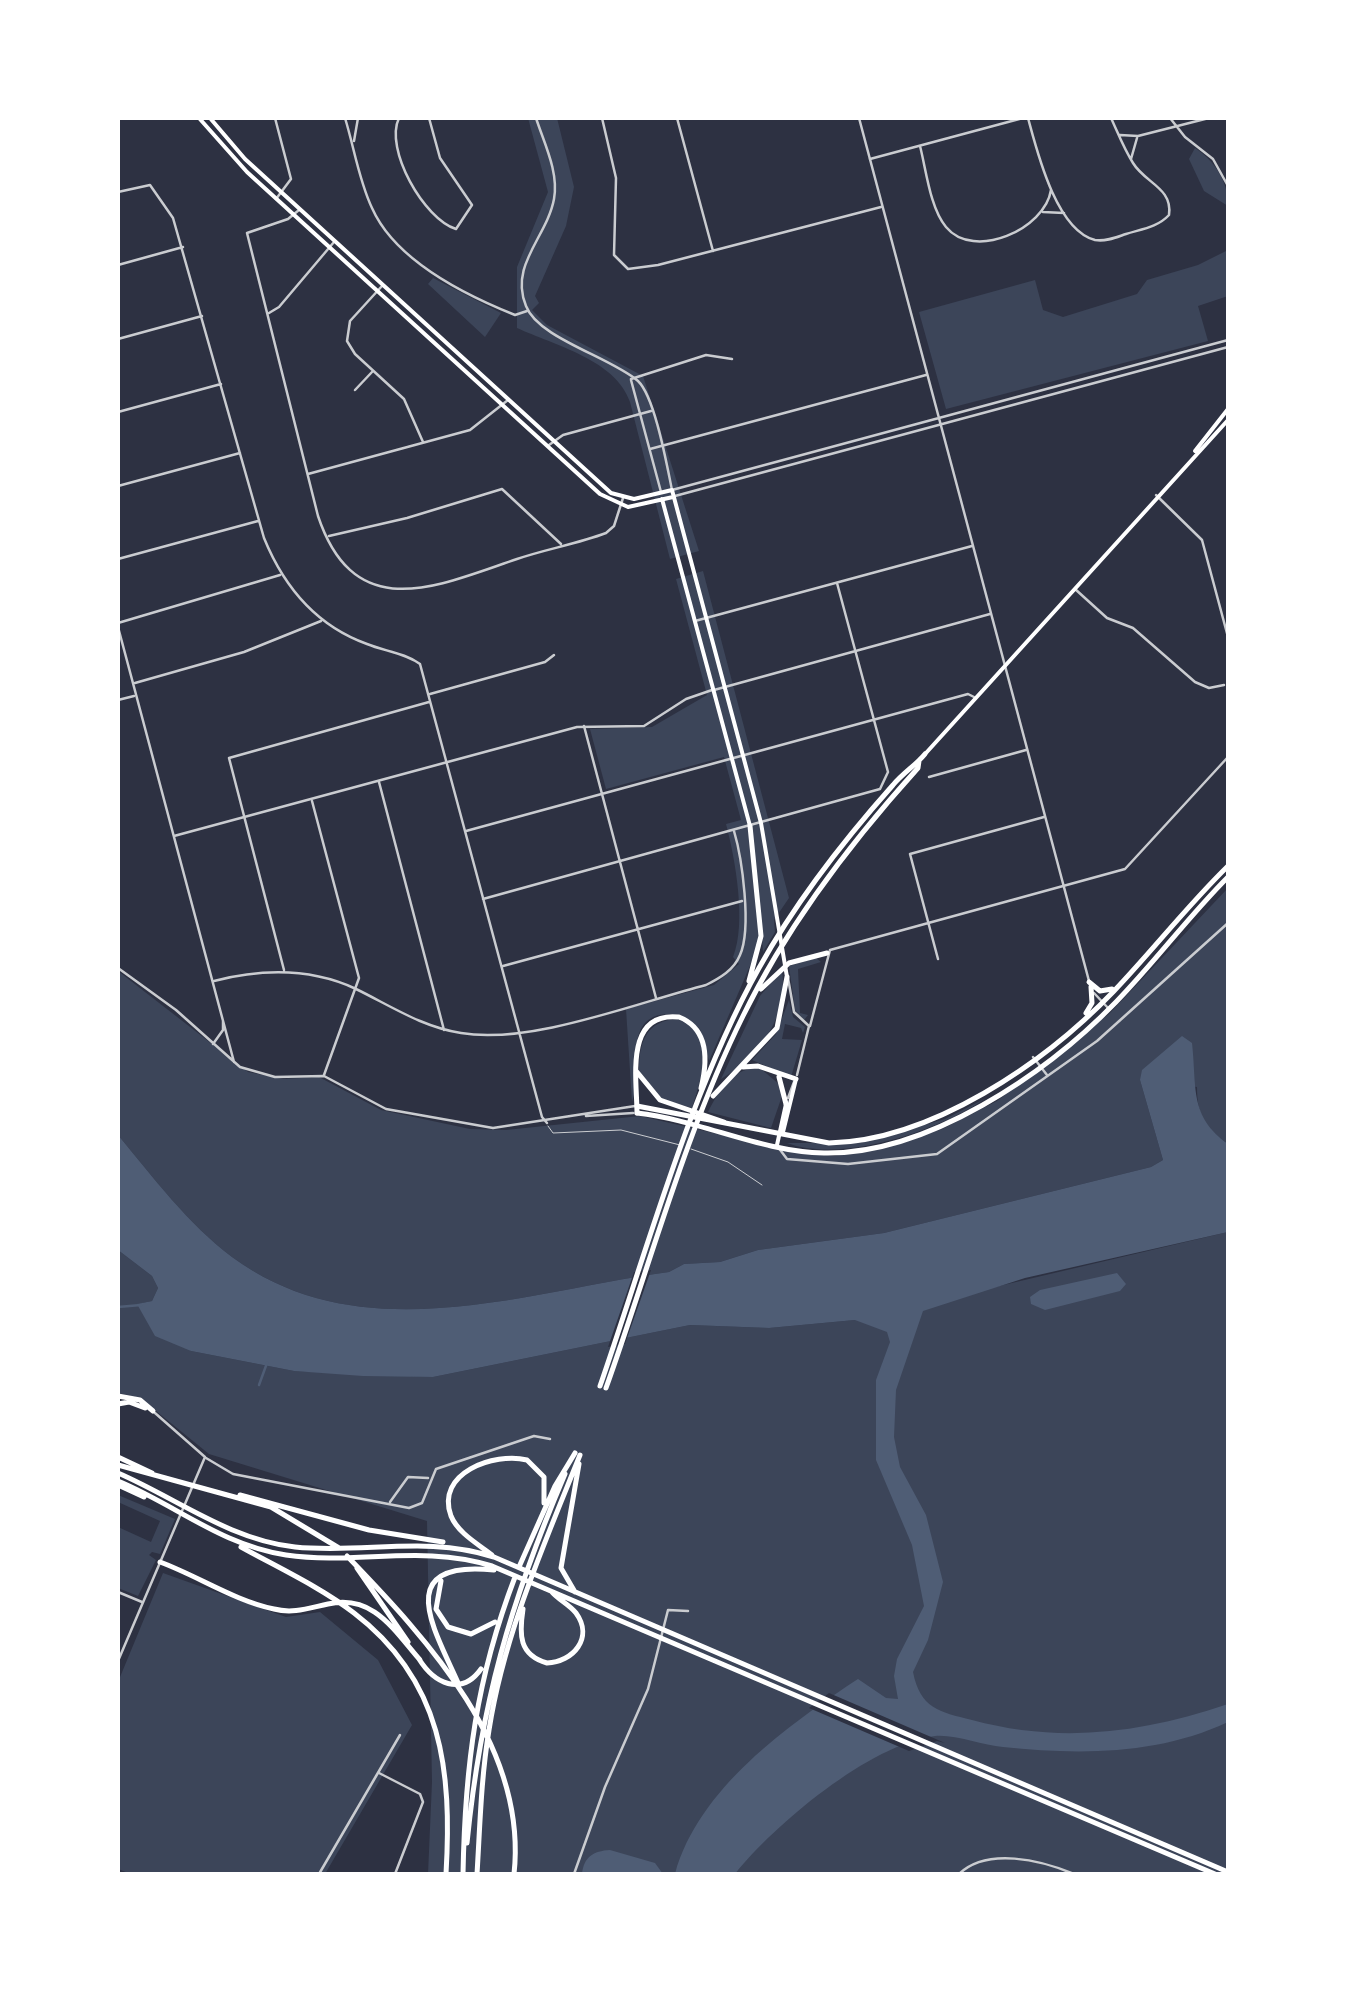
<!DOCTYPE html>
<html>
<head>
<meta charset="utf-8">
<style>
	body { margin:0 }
	#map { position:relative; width:1346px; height:1992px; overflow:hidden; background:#2d3142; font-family:"PT Sans",sans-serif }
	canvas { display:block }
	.frame { position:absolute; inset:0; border:120px solid #fff; pointer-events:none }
</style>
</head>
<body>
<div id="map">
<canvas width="1346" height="1992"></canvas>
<div class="frame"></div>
</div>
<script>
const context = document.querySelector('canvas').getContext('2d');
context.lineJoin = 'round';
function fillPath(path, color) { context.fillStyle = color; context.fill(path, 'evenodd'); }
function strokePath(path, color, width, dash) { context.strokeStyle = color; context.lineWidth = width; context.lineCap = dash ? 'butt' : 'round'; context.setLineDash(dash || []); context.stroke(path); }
fillPath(new Path2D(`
	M528 118H557L574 187 566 226 535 296 539 303 532 310 547 325 643 376 699 551 670 559 630 402C616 360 554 345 517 328V267L548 192Z
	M1195 148C1215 161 1229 183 1228 206L1204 191 1189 159Z
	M1228 250V296L1198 306 1208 341 946 409 919 312 1035 280 1043 310 1063 317 1137 294 1147 280 1198 265Z
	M433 278 501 313 485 337 428 284Z
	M703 571 789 898 774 920 775 932 763 952 762 938 709 1061 700 1029 681 1015C616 1005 644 1075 632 1102L626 1009 714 985 739 964 733 957C747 923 735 858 726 824L741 820 724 757 606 789 590 729 652 727 707 695 676 579Z
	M1228 888V1144C1205 1128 1197 1116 1197 1087L1140 1080 1163 1160 1151 1167 884 1233 758 1250 720 1262 684 1264 669 1272C527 1291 362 1353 232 1257 189 1225 152 1176 118 1135V971L248 1072 283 1079 319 1077 381 1110 470 1129 506 1130 640 1116 804 1154 835 1156 940 1130 997 1101 1109 1014Z
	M816 958 821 962 798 969 800 1013 808 1015 804 1020 795 1010 789 966Z
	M782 970C789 1017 759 1057 721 1079L760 996Z
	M789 1000 793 1017 805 1027 803 1033 801 1028 785 1024 782 1039 802 1040 791 1077 752 1060 776 1034Z
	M677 1019C716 1033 702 1078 692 1108L662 1099 639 1071C639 1042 646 1021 677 1019Z
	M760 1068 780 1085 782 1096 771 1128 708 1112C719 1090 733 1067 760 1068Z
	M986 1098C941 1130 842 1164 787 1143H861L945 1119Z
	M1228 1232V1874H428L432 1782 427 1521 209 1454 140 1398 118 1393V1250L152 1276 158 1288 152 1301 138 1304 191 1351 294 1371 433 1377 690 1325 769 1328 855 1320Z
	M118 1495 175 1519 160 1554 152 1552 149 1555 156 1560 138 1596 118 1588V1527L151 1542 160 1521 118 1502Z
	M163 1573 286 1617 320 1612 378 1660 412 1725 325 1874H131L118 1869V1682Z`), '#3c4559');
fillPath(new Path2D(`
	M1182 1036 1192 1043C1197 1088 1189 1116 1228 1144V1232L1025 1278 923 1311 896 1390 894 1437 900 1467 926 1515 943 1582 928 1640 913 1672C920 1708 939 1712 972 1720 1061 1744 1142 1733 1228 1704V1722C1158 1755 1079 1755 1003 1747 982 1745 954 1734 935 1736 870 1744 774 1825 735 1874H675C698 1789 788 1725 858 1679L886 1698 898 1699 894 1676 897 1659 924 1606 912 1545 876 1460V1380L890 1342 887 1332 855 1320 769 1328 690 1325 433 1377 363 1376 294 1371 191 1351 155 1336 137 1304 152 1301 158 1288 152 1276 118 1250V1135C152 1176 189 1225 232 1257 362 1353 527 1291 669 1272L684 1264 720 1262 758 1250 884 1233 1151 1167 1163 1160 1140 1080 1142 1070Z
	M1117 1273 1126 1284 1120 1291 1045 1310 1031 1304 1030 1297 1040 1290Z
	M610 1850 655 1863 663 1874H582C584 1857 593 1851 610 1850Z`), '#4f5d75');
fillPath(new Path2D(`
	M651 1270 625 1344 608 1347 634 1272Z
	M829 1693 945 1743 937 1741 909 1751 809 1708Z`), '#2d3142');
strokePath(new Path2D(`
	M118 1307 141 1305
	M259 1385 267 1363`), '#4f5d75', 2.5);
strokePath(new Path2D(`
	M548 1126 553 1133 621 1130 680 1145
	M691 1149 728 1162 762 1185`), '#caccd0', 1);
strokePath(new Path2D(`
	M275 118 291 179 276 199
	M345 118C354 147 359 181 372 208 395 260 465 295 515 315L527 311
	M399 118C384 149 424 219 456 229L472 205 440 158 429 118
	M602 118 616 178 614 255 628 269 658 265 881 207
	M677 118 713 251
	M1028 118C1037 151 1056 230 1095 240 1106 242 1117 237 1126 234 1142 229 1158 227 1169 215 1173 188 1145 183 1133 163 1124 149 1118 133 1111 118
	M1170 118 1185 137 1213 159 1228 186
	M1120 135 1138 136 1209 118
	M354 141 358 118
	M920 146C926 169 930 208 946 227 974 261 1045 229 1051 190
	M870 159 1023 118
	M1131 159 1137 138
	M118 192 150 185 173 218 264 538C284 587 317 626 367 644 384 651 405 653 420 664L542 1117 547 1123
	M299 210 288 219 247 233 318 516C355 626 437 586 517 559 546 549 577 544 606 533L614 526 623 498
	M1043 212 1064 213
	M118 265 183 247
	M382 286 350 321 347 341 355 354 404 399 423 442
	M269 313 279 307 334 242
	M118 339 202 316
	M631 379 706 355 732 359
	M355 390 372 372
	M118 412 221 384
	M549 445 563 435 651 411
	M650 449 926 375
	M308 474 470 430 508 400
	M118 486 240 453
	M1156 495 1202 540 1228 637
	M329 536 407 518 502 489 561 544
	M118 559 258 521
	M1075 589 1107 618 1133 628 1195 682 1209 688 1224 685
	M695 621 972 546
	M118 623 280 575
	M135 683 244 652 321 621
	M714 690 990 614
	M430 694 545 662 554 655
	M118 700 134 696
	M584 726 656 998
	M929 777 1026 750
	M379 782 444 1030
	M312 801 359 978 324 1075
	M466 831 968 694 974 697
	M483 899 880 789 888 772 837 583
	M938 959 910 854 1044 817
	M503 966 742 901
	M284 970 229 758 429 702
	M214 981C261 969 311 968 356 989 391 1006 422 1027 461 1033 530 1045 636 1003 706 985 720 978 734 970 740 955 752 928 742 858 734 831
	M810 1026 830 950 1125 869 1228 757
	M1033 1057 1047 1075
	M778 1147 787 1159 848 1164 937 1154 1097 1041 1228 923
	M206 1458 233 1474 409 1508 422 1503 436 1469 534 1436 550 1439
	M390 1502 408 1477 428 1478
	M379 1773 420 1794 423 1802 395 1874
	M118 1873 120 1874
	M319 1874 400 1735
	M574 1874 605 1787 648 1689 668 1610 688 1611
	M959 1874C987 1847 1041 1860 1074 1874`), '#caccd0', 2.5);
strokePath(new Path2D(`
	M536 118C544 143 559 172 554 199 547 237 509 265 526 306 538 338 610 357 638 381 655 397 667 466 672 490L1228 340
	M859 118 1089 981
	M631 380 661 492
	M675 496 1228 347
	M118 627 234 1062
	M174 836 577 727 644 726 686 699 712 690
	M118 968 176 1010 240 1067 275 1077 324 1076 386 1109 493 1128 635 1106
	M788 978 794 1012 809 1026 797 1075
	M1094 993 1109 1009
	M213 1044 223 1030V1021
	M788 1098 794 1082
	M586 1116 633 1113
	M118 1592 142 1602
	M118 1661 205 1457 155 1413`), '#caccd0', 2.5);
strokePath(new Path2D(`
	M199 118 247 172 600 494 628 507 673 497
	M210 118 245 159 611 493 634 499 672 490 761 823 787 977
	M662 499 750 826`), '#fff', 4);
strokePath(new Path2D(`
	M1195 451 1228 409
	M926 753 1228 420
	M783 1132 796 1079
	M777 1145 786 1104`), '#fff', 4);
strokePath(new Path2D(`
	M1089 982 1100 991 1112 989
	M1086 1013 1092 1003 1091 987
	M637 1106 829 1143C931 1141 1045 1063 1114 991 1153 950 1188 905 1228 866
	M637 1113C700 1120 761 1152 824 1153 927 1155 1046 1074 1116 1002 1155 962 1188 917 1228 877`), '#fff', 5);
strokePath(new Path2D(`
	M749 981 761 936 750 826
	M761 989 789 963 827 953
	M743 1067 758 1066 796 1079
	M637 1072 660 1100 724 1122
	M779 1077 786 1104
	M713 1096 777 1028 787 977
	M637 1113C637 1079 624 1011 679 1017 709 1029 708 1060 701 1088
	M600 1386C647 1251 690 1091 759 968 795 903 844 840 893 785 903 773 916 765 925 754
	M606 1388C650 1265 685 1133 743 1016 787 926 851 842 918 768L919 761
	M118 1396 140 1400 153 1411
	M118 1404 129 1402 145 1408
	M118 1457 152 1473
	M118 1465 271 1507 339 1548
	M118 1473C176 1498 230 1540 295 1547 363 1554 427 1535 494 1557L1228 1872
	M118 1481C176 1505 221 1545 286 1555 355 1565 423 1544 492 1566L1215 1874
	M118 1485 144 1497
	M240 1495 369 1530 443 1542
	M241 1547C279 1568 320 1587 354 1613 443 1681 452 1771 446 1874
	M492 1555C478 1544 458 1533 451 1516 435 1473 494 1452 527 1460L544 1477V1503
	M347 1556C428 1640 528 1747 514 1874
	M160 1562C198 1576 235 1601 274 1609 293 1614 309 1608 328 1604 373 1594 393 1629 420 1660
	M519 1567 555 1486 575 1453
	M357 1568 408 1642
	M441 1581 436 1609 448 1627 471 1634 495 1622
	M575 1592 561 1568 579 1464
	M523 1609C519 1635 519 1655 547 1663 573 1662 594 1638 576 1613 570 1605 559 1600 552 1592
	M419 1659C434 1683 461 1697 481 1669
	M459 1685C436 1632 389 1559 494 1570
	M467 1843C481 1703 510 1603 565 1474
	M463 1874C465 1766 476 1679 515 1577
	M477 1874C480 1826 481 1778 489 1730 504 1634 544 1545 580 1455`), '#fff', 5);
</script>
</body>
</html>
